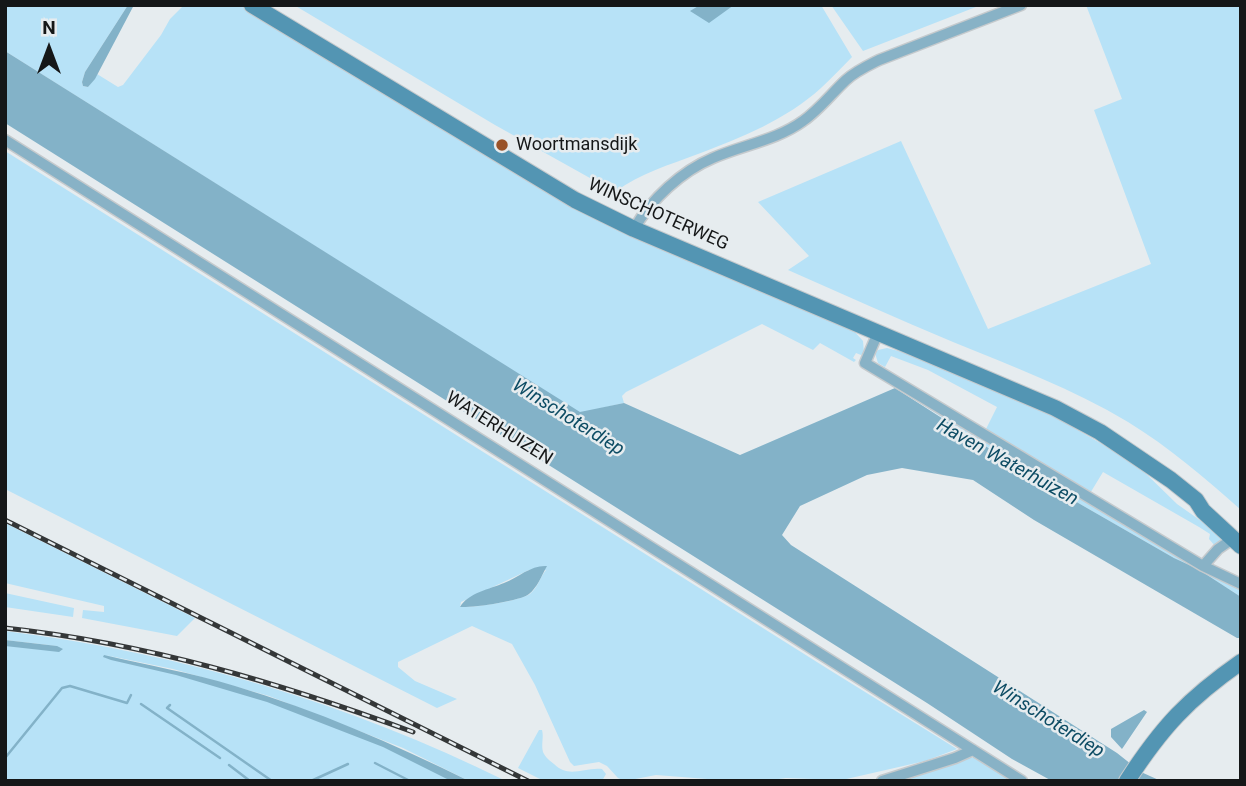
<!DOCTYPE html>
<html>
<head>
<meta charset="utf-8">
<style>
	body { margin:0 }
	#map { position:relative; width:1246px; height:786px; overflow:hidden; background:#e6ecef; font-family:Roboto,sans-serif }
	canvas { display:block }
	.frame { position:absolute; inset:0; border:7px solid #151718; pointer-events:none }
	.north { position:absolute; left:14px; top:14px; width:70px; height:70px; -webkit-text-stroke:5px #e6ecef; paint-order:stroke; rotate:0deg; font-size:19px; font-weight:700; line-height:28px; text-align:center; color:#151718 }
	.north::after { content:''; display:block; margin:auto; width:24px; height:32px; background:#151718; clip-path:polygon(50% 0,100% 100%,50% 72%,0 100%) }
</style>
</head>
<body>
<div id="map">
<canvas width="1246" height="786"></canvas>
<div class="frame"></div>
<div class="north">N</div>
</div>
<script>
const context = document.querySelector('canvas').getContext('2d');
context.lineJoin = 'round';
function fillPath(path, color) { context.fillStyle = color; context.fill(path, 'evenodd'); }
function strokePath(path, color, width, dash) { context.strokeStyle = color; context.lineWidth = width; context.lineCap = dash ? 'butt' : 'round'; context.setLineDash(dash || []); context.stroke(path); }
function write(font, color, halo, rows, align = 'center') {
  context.font = font + ' Roboto,sans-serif'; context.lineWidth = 5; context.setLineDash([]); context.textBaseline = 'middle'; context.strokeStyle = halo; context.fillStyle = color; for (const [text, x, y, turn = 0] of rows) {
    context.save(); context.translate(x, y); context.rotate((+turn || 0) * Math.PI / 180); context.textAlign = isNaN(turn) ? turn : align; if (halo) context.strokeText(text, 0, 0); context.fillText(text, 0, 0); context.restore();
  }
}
fillPath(new Path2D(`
	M5 5H128L85 72 82 82 83 86 88 87 97 74 118 87 123 85 161 35 170 19 184 5H244L615 227V229L646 243 648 241 854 331 863 341 864 353 861 355 856 353 853 358 856 360 854 362 820 343 813 350 762 324 626 392 622 396 624 403 580 413 5 51Z
	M294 5H821L852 57C842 67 832 78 821 88 787 119 741 138 698 154 669 165 641 173 615 192L495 125Z
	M831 5H981L863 51Z
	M1086 5H1241V510C1205 478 1169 447 1128 422 1073 389 1012 366 953 342 898 319 843 294 788 270L809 256 758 202 901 141 988 329 1151 264 1094 110 1122 99Z
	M5 151 828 669 957 749 925 761 842 780 786 778 764 781H733L656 775 625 781 618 778 607 766 599 762 574 766 570 762 535 685 512 644 472 626 398 662V667L415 681 457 699 437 708 5 489ZM529 570H546C540 577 538 587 531 593 523 601 472 608 460 607L461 602Z
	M887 348 917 356 1061 418 1074 428 1135 463 1177 504 1221 535 1224 541 1215 546 1209 539 1210 534 1199 527 1103 472 1089 495 985 431 997 407 928 370 891 356 885 367 878 363 875 353 878 350Z
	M886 381 1241 591V597L1198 569 1174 558 1040 481Z
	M5 523 195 618 177 636 82 618 83 610 104 612V606L5 583Z
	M5 593 74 608 73 617 5 607Z
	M5 631C181 653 348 703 506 781H469L403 748 269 696 173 669 105 655 225 686 315 716 460 781H5V643L57 646 5 640Z
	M539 730H542C544 737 541 744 543 752 545 757 550 761 554 764 569 779 584 767 602 769L606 774 602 781H544L518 768Z
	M966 758H974L1011 781H898Z`), '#b7e2f7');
fillPath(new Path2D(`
	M128 5H134L95 79 88 87 83 86 82 82 85 72Z
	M700 5H734L709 23 690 11Z
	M5 51 580 412 624 403 740 455 895 388 1040 481 1174 558 1198 569 1241 597V638H1237L1034 520 973 480 902 468 867 475 800 506 782 535 791 545 1117 753 1141 772 1161 781H1052L1012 759 927 703 5 123Z
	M547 566C542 575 537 588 529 594 521 601 471 608 460 607 468 593 490 589 504 583 519 577 531 565 547 566Z
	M5 640 57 646 63 649 59 652 5 646Z
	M104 655C147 665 192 673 235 686 316 710 394 744 469 781H451L383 747 267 702 176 675 111 660 103 657Z
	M1144 710 1147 712 1122 749 1111 737V729Z`), '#83b2c8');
strokePath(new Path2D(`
	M141 704 220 758
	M170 705 167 708 272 781
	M5 758 62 688 70 686 127 703 131 695
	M375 763 410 781
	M229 765 250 781
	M311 781 348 764`), '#83b2c8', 2.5);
const street = new Path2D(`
	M5 140 1022 781
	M634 229C651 199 682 171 713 158 743 145 777 140 803 121 819 110 832 93 846 80 856 71 867 66 879 60L1021 5
	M877 335 865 363 1203 566 1241 584
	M1203 566 1218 549 1234 538
	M882 781 955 758 973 750`);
const secondary = new Path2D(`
	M252 5 575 200 634 229 1055 408 1100 432 1171 480 1196 500 1203 511 1241 546
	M1127 781C1162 727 1188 699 1241 662`);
strokePath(street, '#c5cacd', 13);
strokePath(secondary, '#c5cacd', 18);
strokePath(street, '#88b2c6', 10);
strokePath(secondary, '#5395b3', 16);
const rail = new Path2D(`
	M5 520 528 781
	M5 628C146 643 280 683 413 732`);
strokePath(rail, '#343738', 5);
strokePath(rail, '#e6ecef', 2.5, [8]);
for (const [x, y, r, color] of [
	[502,145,7,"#995329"]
]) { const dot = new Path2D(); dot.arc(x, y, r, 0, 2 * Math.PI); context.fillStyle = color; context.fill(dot); strokePath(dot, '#e6ecef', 2.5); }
write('18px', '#151718', '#e6ecef', [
	["Woortmansdijk",516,145]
], 'left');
write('18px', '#151718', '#e6ecef', [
	["WINSCHOTERWEG",658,215,24],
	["WATERHUIZEN",499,429,32]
]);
write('italic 19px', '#0d4c64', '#e6ecef', [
	["Winschoterdiep",568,418,32],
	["Haven Waterhuizen",1007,463,29],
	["Winschoterdiep",1048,720,32]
]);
</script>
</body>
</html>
